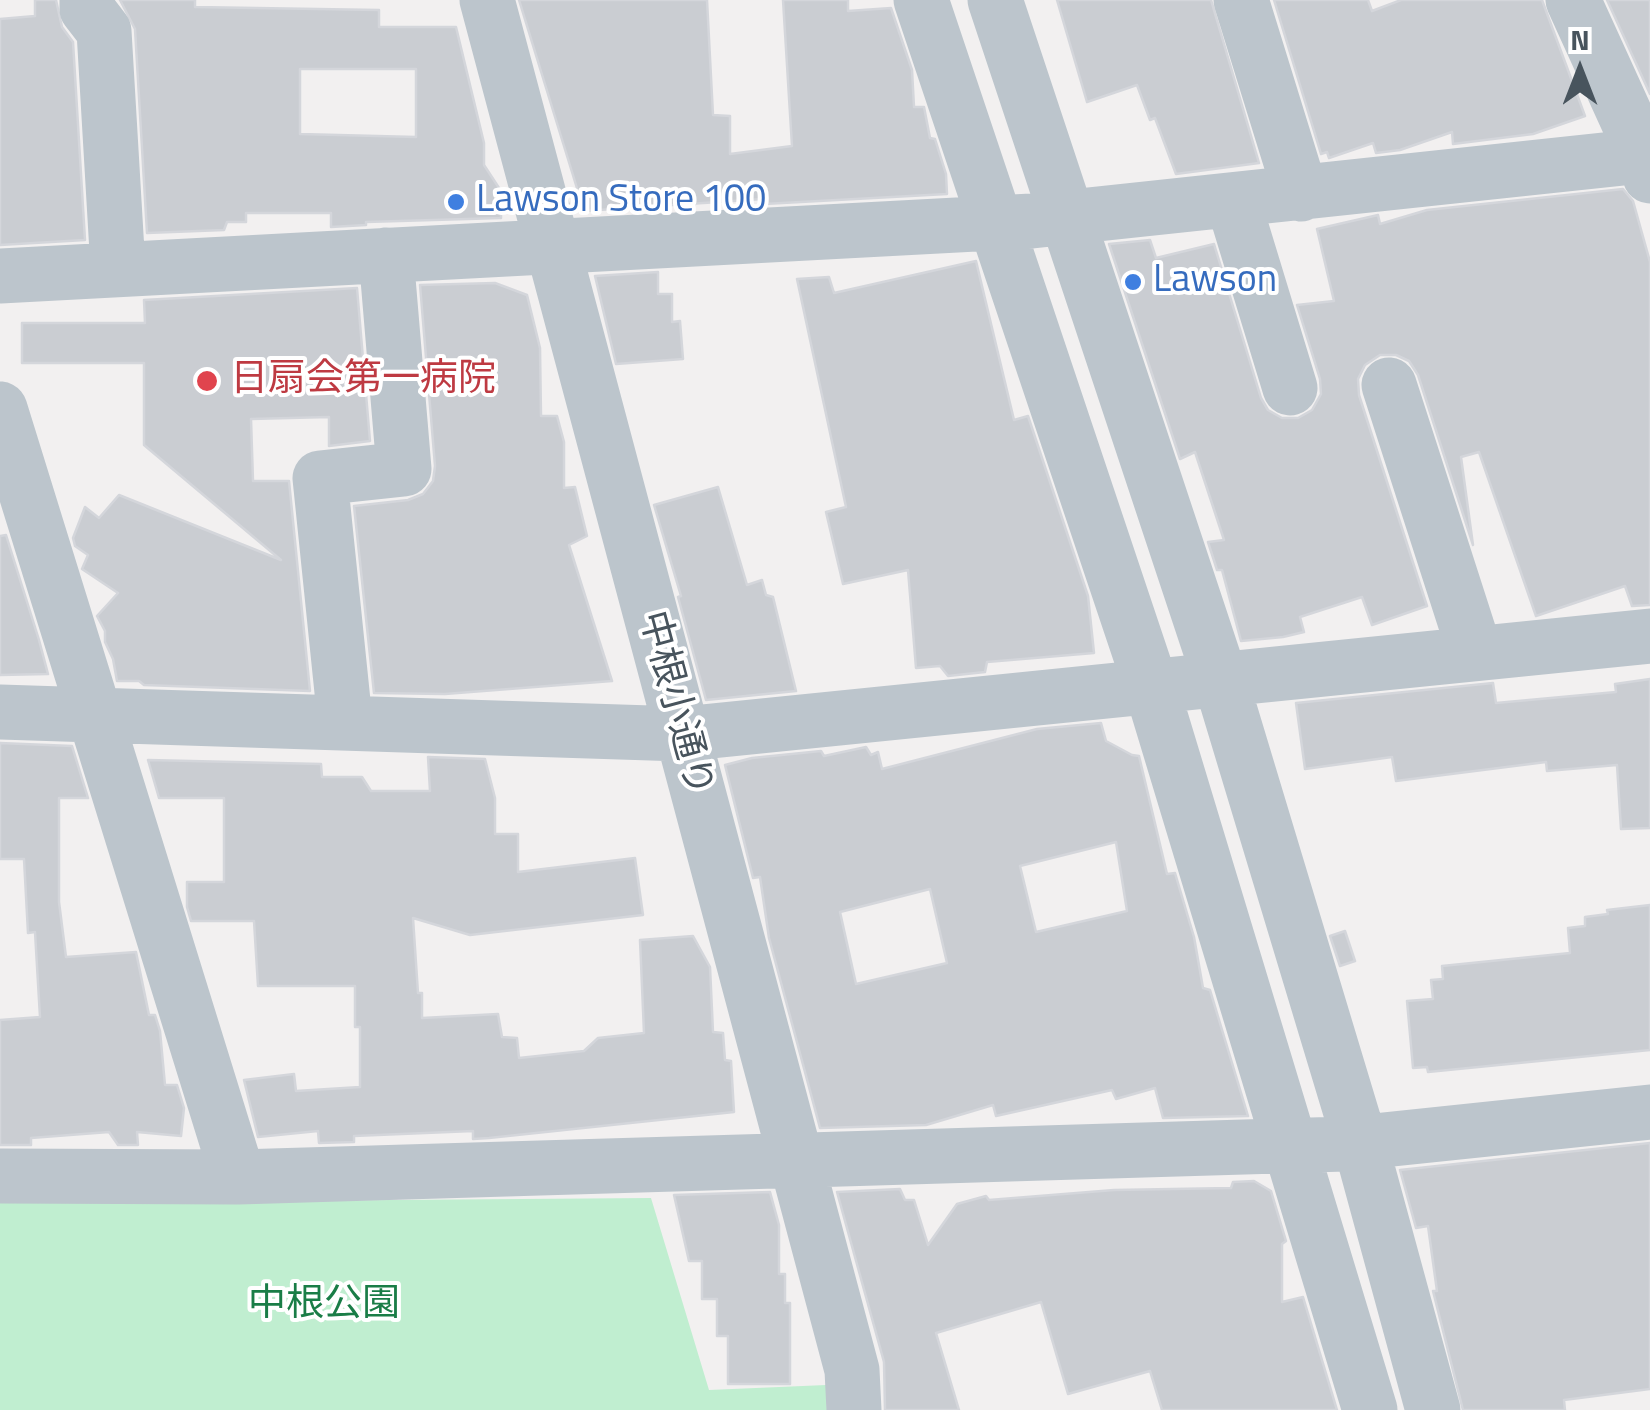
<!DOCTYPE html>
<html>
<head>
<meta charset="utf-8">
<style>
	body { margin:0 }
	#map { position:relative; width:1650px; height:1410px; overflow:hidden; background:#f2f0f0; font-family:"Titillium Web",sans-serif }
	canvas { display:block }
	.north { position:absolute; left:1530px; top:20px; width:100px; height:100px; -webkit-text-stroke:8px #fff; paint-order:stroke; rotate:0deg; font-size:28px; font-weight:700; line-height:40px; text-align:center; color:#48545d }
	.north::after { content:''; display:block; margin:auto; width:35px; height:45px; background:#48545d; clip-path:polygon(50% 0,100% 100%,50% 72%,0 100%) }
</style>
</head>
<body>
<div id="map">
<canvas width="1650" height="1410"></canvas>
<div class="north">N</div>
</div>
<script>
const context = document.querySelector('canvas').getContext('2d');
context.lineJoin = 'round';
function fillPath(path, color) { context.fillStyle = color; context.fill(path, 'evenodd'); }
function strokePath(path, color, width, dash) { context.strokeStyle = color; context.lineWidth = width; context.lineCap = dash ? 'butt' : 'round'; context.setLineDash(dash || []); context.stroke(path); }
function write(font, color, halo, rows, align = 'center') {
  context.font = font + ' "Titillium Web","Noto Sans JP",sans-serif'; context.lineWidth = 8; context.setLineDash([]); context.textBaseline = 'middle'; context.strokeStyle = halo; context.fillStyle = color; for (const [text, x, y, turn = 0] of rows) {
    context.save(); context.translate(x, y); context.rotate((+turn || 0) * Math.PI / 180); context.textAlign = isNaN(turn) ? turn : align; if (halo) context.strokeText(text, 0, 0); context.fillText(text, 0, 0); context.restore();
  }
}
fillPath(new Path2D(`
	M651 1198 709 1390 826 1385 827 1410H0V1203Z`), '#c0eed0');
const building = new Path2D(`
	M35 0H56L62 27 73 42 85 240 0 245V19L35 16Z
	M120 0H195V7L379 10V27H456L484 143V165L501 191V218L366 222V225L331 227V213H246V222H227L224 230 147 233 135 29ZM300 69H416V137L300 134Z
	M519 0H707L713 115 730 116V154L792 146 783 0H848V11L891 8 912 70 914 107H924L930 138 935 139 946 174 947 194 764 204 763 199 584 211Z
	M1057 0H1211L1259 163 1176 174 1155 118 1150 120 1137 85 1087 102Z
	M1274 0H1368L1372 11 1401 0H1542L1585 116 1533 134 1453 144 1452 132 1400 150 1376 153 1373 143 1329 158 1327 152 1321 154Z
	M1607 0H1650V94Z
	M1623 189 1633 201 1650 262V605L1632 606 1625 586 1536 616 1479 452 1461 457 1473 545 1418 375 1409 361 1396 355H1380L1365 365 1358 379 1359 395 1427 606 1372 625 1362 597 1300 617 1304 632 1283 637 1241 641 1222 570H1217L1208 542 1224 540 1195 452 1180 459 1109 244 1150 240 1156 258 1214 244 1261 398 1268 410 1282 418H1298L1312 410 1321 394 1320 379 1297 305 1334 301 1317 229 1378 215 1380 224 1427 210Z
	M976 261 1014 420 1028 416 1088 596 1094 653 987 662 985 672 948 676 940 666 916 668 908 570 843 584 826 512 846 507 797 279 829 277 834 293Z
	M658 272V294H672V322L680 321 683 359 616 364 595 276Z
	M495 283 527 295 540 348 541 416H557L564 442V488L575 487 587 536 569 545 612 681 445 694 374 693 354 506 408 500 423 494 433 481 435 466 420 285Z
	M357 288 370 441 329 446V417L251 419 253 481H289L310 691 144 685 139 681H117L113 659 105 642V631L97 616 118 593 82 569 88 555 75 546 73 538 85 507 99 518 119 495 281 560 144 445V363H22V323H145L144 300Z
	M718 487 747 585 762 580 766 595 773 597 796 691 706 700 678 597 681 596 654 505Z
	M6 535 39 640 48 674 0 675V536Z
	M1650 679V828L1621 829 1617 765 1547 771 1546 762 1396 781 1392 757 1305 769 1296 703 1493 683 1496 703 1616 692 1615 684Z
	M1101 723 1106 741 1132 755 1139 756 1167 874 1175 873 1194 937 1203 988 1210 990 1248 1116 1163 1118 1155 1088 1116 1099 1112 1090 996 1116 993 1105 926 1125 820 1128 769 938 760 877 753 878 725 765 752 758 821 751 824 756 866 747 871 755 878 752 882 769 1037 729ZM1116 842 1127 911 1036 932 1020 866ZM930 889 947 963 856 984 840 912Z
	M0 743 72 746 88 798H59V902L66 957 136 952 149 1015H155L160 1031 165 1085H177L184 1108 181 1136 137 1132 138 1145H118L109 1132 31 1138V1145H0V1020L40 1017 35 932 28 933 24 859H0Z
	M428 757 485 759 495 798V834H518V872L635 858 643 915 470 935 413 918 418 993H422V1018L498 1014 502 1037 517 1038 519 1058 584 1051 598 1038 644 1033 640 940 693 936 710 967 713 1032 723 1033 725 1060 731 1061 734 1112 489 1138 473 1139V1131L354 1136V1142L319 1143 318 1131 258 1137 244 1080 294 1074 296 1091 360 1087V1027H355V986H258L254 921H191L187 907V882H224V798H159L148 760 321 764 322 777H362L371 791H430Z
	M1650 905V1050L1428 1072 1427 1067 1413 1068 1407 1001 1433 999 1431 980 1443 979 1442 966 1570 953 1568 928 1585 926V917L1608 914 1607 910Z
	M1345 931 1355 961 1340 966 1330 936Z
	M1650 1143V1389L1564 1400 1565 1410H1463L1433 1291H1437L1428 1226 1416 1228 1400 1170Z
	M1254 1181 1271 1191 1286 1241 1282 1244V1302L1303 1297 1337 1410H1162L1150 1371 1068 1394 1041 1302 936 1333 959 1410H885L884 1362 837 1192 900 1189 905 1200H914L928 1245 957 1204 986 1196 989 1200 1114 1190 1231 1188 1233 1182Z
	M770 1192 779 1225V1274H785V1303H790V1384H728V1336H717V1299H702V1261H689L674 1195Z`);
fillPath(building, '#cacdd2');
strokePath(building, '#d4d6db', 2.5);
strokePath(new Path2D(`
	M87 0V9L104 31 118 269
	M487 0 852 1370 854 1410
	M921 0 1151 686 1370 1410
	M995 0 1220 678 1360 1142 1433 1410
	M1241 0 1301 194
	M1573 0 1644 156 1650 176
	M1233 201 1290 388
	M0 276 1032 221 1650 155
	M1389 385 1475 652
	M0 409 238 1177
	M0 712 682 734 1650 636
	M345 721 320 478 404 469 386 255
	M0 1176 238 1177 1345 1144 1650 1112`), '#bcc5cc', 55);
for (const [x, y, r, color] of [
	[456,202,10,"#3f7fe0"],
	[1133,282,10,"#3f7fe0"],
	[207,381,12,"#e0444e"]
]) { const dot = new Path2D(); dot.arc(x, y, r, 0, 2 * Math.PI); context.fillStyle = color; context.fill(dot); strokePath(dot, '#fff', 4); }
write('38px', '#366cbe', '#fff', [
	["Lawson Store 100",476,202],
	["Lawson",1153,282]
], 'left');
write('38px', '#be3a42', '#fff', [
	["日扇会第一病院",230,381]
], 'left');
write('38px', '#48545d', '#fff', [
	["中根小通り",674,704,75]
]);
write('38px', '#1a7d47', '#fff', [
	["中根公園",324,1306]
]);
</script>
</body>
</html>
